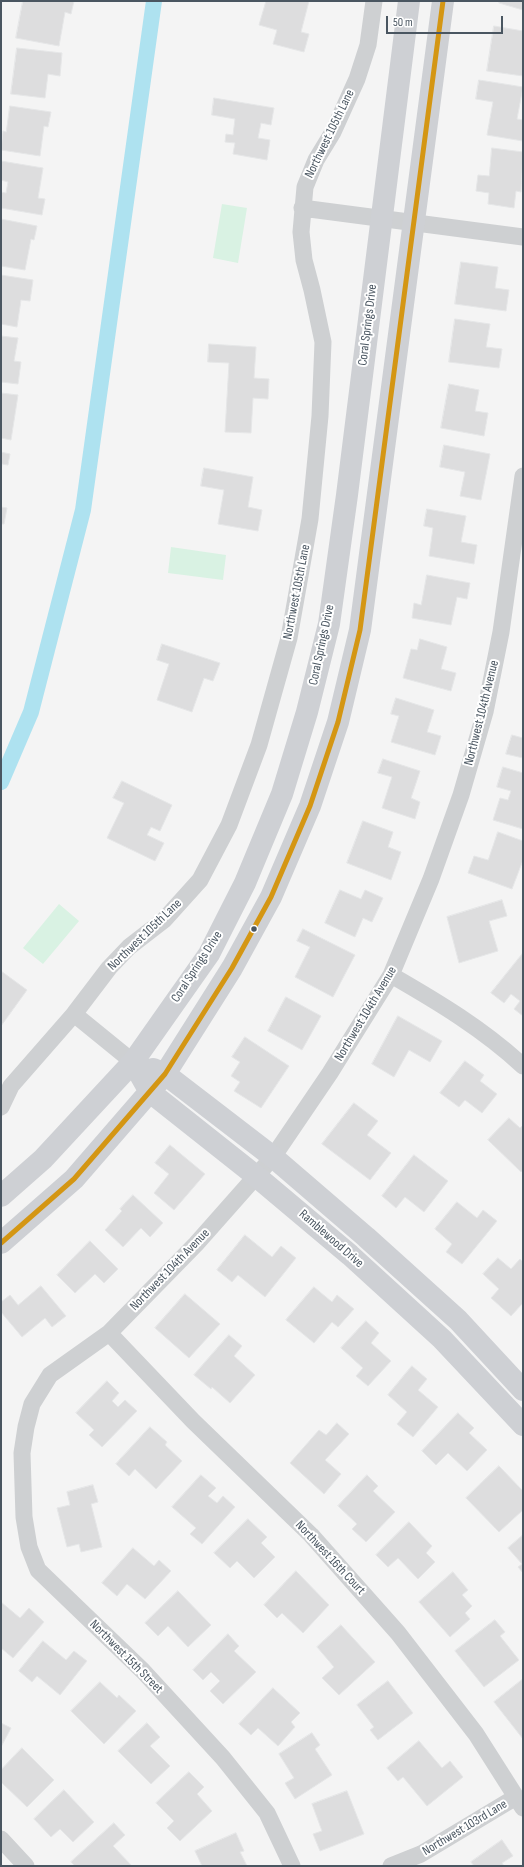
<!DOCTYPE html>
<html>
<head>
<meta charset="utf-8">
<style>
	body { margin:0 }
	#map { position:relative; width:524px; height:1867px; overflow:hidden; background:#f4f4f4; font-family:"Sofia Sans Condensed",sans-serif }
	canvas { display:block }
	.frame { position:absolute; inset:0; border:2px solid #4a5661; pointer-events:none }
	.scale { position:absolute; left:386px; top:16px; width:117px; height:18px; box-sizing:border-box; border:2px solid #4a5661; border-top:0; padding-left:5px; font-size:12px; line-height:14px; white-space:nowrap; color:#4a5661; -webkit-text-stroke:3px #fff; paint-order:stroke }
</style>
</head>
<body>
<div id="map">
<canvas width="524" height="1867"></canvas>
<div class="frame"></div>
<div class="scale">50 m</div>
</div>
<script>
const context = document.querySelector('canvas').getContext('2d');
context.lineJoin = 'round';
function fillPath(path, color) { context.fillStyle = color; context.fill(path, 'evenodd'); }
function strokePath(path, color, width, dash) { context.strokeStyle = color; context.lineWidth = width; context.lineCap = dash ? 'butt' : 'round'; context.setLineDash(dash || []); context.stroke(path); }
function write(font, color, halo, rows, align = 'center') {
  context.font = font + ' "Sofia Sans Condensed",sans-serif'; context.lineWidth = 4; context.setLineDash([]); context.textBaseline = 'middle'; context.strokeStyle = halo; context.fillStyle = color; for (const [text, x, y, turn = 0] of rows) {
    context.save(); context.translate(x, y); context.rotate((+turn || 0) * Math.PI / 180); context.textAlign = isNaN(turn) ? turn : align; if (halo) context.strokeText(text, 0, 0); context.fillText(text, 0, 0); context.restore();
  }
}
fillPath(new Path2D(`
	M222 204 247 208 238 263 213 258Z
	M171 547 226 555 223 580 168 573Z
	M59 904 79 921 43 964 23 948Z`), '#d9f2e3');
strokePath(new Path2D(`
	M1 782 31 712 83 510 154 1`), '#aee2f0', 16);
const building = new Path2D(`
	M23 1H74L71 14 65 12 59 46 16 38Z
	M264 1H309L301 32 309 34 304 52 273 44 277 30 259 25 266 1Z
	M500 1H523V10L499 3Z
	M494 26 523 31V76L487 71Z
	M17 48 62 53 60 76 48 74 45 98 11 94Z
	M479 80 523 87 517 119 523 120V141L487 135 493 102 476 99Z
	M214 98 274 108 271 125 261 123 258 138 270 140 267 160 233 154 235 143 225 142 226 134 233 135 235 119 212 115Z
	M10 106 51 112 48 127 44 126 40 156 1 150 3 131 6 132Z
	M492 148 523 152 521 192 516 191 514 208 488 204 489 193 476 191 478 175 489 176Z
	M1 161 43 168 38 198 45 199 42 215 1 208V192L6 193 8 182 1 180Z
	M1 219 37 226 34 240 31 239 25 270 1 266Z
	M461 262 498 267 495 288 509 290 506 311 455 304Z
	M1 275 33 280 30 301 21 300 17 327 1 324Z
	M455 319 490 324 486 347 502 349 499 368 449 362Z
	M1 336 18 338 14 361 21 362 18 384 1 382Z
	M209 344 256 347 254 378 269 379 268 399 253 398 251 433 225 432 229 363 208 362Z
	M449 384 479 390 475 411 488 413 484 436 441 428Z
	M1 393 18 395 11 440 1 438Z
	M444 445 490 454 481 500 460 496 465 472 440 467Z
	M1 452 10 454 8 465 2 464 1 472Z
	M204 468 253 477 248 507 262 510 258 531 218 524 224 490 201 486Z
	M1 507 7 508 4 524H1Z
	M427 509 466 516 461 542 477 545 474 564 429 556 433 528 424 526Z
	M427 575 470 583 467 599 457 597 451 625 412 618 414 603 421 605Z
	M420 639 447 647 441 669 456 673 451 691 403 678 411 649 417 650Z
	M162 644 220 663 213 681 204 678 192 712 157 700 169 664 157 660Z
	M396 698 434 710 427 732 441 736 435 755 391 742 399 716 391 714Z
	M512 735 523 738V758L506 754Z
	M383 759 420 771 411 798 420 802 415 819 382 808 392 777 378 773Z
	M503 767 523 773V829L493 820 500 798 508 800 511 791 497 787Z
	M122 781 172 805 160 831 151 827 147 835 164 843 155 861 107 838 124 803 113 798Z
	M363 821 393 832 388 847 401 852 391 880 347 863Z
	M498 832 523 841V860L512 889 468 873 474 856 488 860Z
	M340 890 361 899 365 890 383 898 372 922 363 918 355 937 325 923Z
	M502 900 507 916 489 921 498 951 459 963 447 917Z
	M303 929 355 955 333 997 295 977 310 947 297 941Z
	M523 953V1016L514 1009 520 1001 511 994 504 1003 491 993Z
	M1 971 27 990 1 1026Z
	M286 997 321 1016 302 1050 268 1031Z
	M398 1016 442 1041 430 1062 409 1050 394 1077 372 1064Z
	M245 1037 289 1066 261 1108 234 1091 240 1082 231 1076 240 1062 232 1057Z
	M465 1061 484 1075 480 1081 497 1094 482 1113 465 1100 459 1107 440 1093Z
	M354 1103 378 1121 367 1135 391 1153 370 1180 322 1144Z
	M509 1118 520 1128 523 1125V1170L521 1172 488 1140Z
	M170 1145 205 1174 174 1210 154 1193 169 1174 155 1163Z
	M414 1155 448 1181 424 1212 405 1197 396 1208 382 1196Z
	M133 1195 163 1223 150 1237 141 1228 123 1247 105 1230 122 1211 120 1209Z
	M457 1202 477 1218 483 1210 497 1221 462 1264 446 1252 452 1244 435 1229Z
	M245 1235 272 1257 281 1246 296 1258 265 1297 238 1275 232 1282 217 1270Z
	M90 1241 118 1269 104 1283 95 1274 75 1293 57 1275Z
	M498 1258 511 1269 520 1259 523 1262V1303L511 1316 491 1298 499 1289 483 1274Z
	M41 1286 66 1316 52 1327 45 1318 22 1337 1 1312V1302L10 1295 18 1305Z
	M314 1287 332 1302 337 1295 354 1309 338 1327 332 1322 314 1343 286 1320Z
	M185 1294 220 1324 189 1358 155 1328Z
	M366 1321 379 1333 371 1343 391 1361 368 1386 356 1376 363 1368 341 1348Z
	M229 1335 242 1346 234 1356 255 1375 230 1403 212 1387 211 1389 194 1375Z
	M412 1366 427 1379 418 1390 438 1407 413 1437 397 1424 407 1412 388 1395Z
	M107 1381 119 1393 112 1401 118 1407 125 1400 137 1411 102 1447 89 1435 94 1430 76 1413Z
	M458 1413 474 1428 469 1433 487 1450 467 1471 448 1453 436 1465 422 1451Z
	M337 1423 349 1434 325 1460 341 1474 324 1494 290 1463 319 1430 326 1435Z
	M150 1427 167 1442 165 1445 182 1461 156 1489 135 1469 129 1476 116 1464Z
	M499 1466 523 1491V1510L499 1532 466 1498Z
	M201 1475 216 1488 208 1496 217 1503 223 1496 235 1507 202 1544 190 1534 196 1528 172 1507Z
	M367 1475 378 1486 373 1491 395 1512 366 1542 352 1529 357 1524 338 1506Z
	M93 1485 98 1502 91 1504 102 1547 81 1552 79 1544 67 1547 57 1508 70 1505 67 1492Z
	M248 1519 267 1537 261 1543 275 1557 254 1578 237 1561 230 1568 214 1553Z
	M409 1522 432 1546 426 1553 435 1562 418 1579 398 1558 388 1567 376 1555Z
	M523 1535V1573L518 1567 522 1564 508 1548Z
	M133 1548 154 1566 159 1560 171 1571 145 1599 127 1584 117 1596 102 1583Z
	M296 1571 329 1605 303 1633 282 1613 277 1618 264 1605Z
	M453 1572 468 1590 462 1595 472 1606 465 1613 470 1619 450 1637 419 1602Z
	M178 1591 211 1625 188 1647 168 1626 158 1636 145 1623Z
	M1 1602 20 1618 29 1608 44 1622 13 1658 1 1648Z
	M495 1620 505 1632 500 1636 519 1660 484 1687 455 1651Z
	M341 1625 375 1662 339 1695 322 1678 334 1667 317 1647Z
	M228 1634 239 1646 234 1651 256 1672 223 1704 210 1691 220 1681 211 1672 203 1680 193 1670Z
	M43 1641 66 1660 74 1651 87 1661 60 1695 37 1676 32 1682 19 1671Z
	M523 1679V1739L494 1702Z
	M388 1681 413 1713 378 1740 370 1730 374 1727 357 1705Z
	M100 1682 117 1698 119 1695 136 1711 104 1744 71 1711Z
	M273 1688 300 1713 291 1722 295 1727 278 1746 258 1728 251 1735 239 1724Z
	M1 1723 11 1728 1 1747Z
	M147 1723 160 1737 150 1746 170 1766 151 1784 118 1751Z
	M312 1733 320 1745 315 1749 332 1775 295 1799 285 1783 294 1778 279 1754Z
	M419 1741 442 1768 450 1761 463 1777 427 1806 403 1777 398 1781 387 1768Z
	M22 1748 54 1780 27 1807 1 1782V1770Z
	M189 1772 204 1787 197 1794 212 1811 180 1841 167 1828 174 1821 156 1803Z
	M64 1790 94 1822 73 1842 60 1829 51 1837 34 1819Z
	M347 1791 364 1834 320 1851 313 1834 322 1831 312 1804Z
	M114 1823 125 1835 113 1846 132 1866H75L71 1862Z
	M236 1833 244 1851 240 1852 247 1866H202L195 1851Z
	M502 1840 513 1856 502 1863 504 1866H474L471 1862Z`);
fillPath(building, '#ddddde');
strokePath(building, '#e5e6e7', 1);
strokePath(new Path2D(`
	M302 208 523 237
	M391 975C438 1002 483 1029 523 1066
	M74 1014 133 1062
	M1 1107 11 1086 74 1014 109 968 129 947 164 920 200 880 229 825 259 745 289 638 310 519 320 416 323 342 312 290 304 260 301 232 305 187 316 160 333 132 357 79 368 45 374 1
	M109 1333 193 1421 311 1535 398 1633 476 1734 523 1808
	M1 1839 26 1866
	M292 1866 267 1813 223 1758 143 1671 38 1570 29 1547 24 1517 22 1453 26 1427 32 1404 50 1375 109 1333 196 1244 273 1157 330 1073 391 975 431 879 461 795 485 712 501 632 523 476
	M391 1866 421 1854 516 1797`), '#ced0d2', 17);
strokePath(new Path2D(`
	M133 1062 150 1092 256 1176 350 1255 442 1339 523 1425
	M153 1069 165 1074 273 1157 366 1237 458 1320 523 1390
	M1 1196 43 1159 133 1062 209 954 245 883 282 794 307 712 329 624 347 495 409 1
	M1 1243 74 1179 165 1074 232 968 271 897 310 806 338 722 360 630 443 1`), '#ced0d4', 22);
strokePath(new Path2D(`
	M1 1243 74 1179 165 1074 232 968 271 897 310 806 338 722 360 630 443 1`), '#d49613', 5);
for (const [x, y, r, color] of [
	[254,929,3.5,"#4a5661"]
]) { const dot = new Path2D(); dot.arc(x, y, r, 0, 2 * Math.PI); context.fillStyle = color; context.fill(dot); strokePath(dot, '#fff', 1.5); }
write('13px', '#4a5661', '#fff', [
	["Northwest 105th Lane",330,134,-64],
	["Coral Springs Drive",368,325,-83],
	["Northwest 105th Lane",297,592,-79],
	["Coral Springs Drive",322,645,-78],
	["Northwest 104th Avenue",482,713,-76],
	["Northwest 105th Lane",145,935,-44],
	["Coral Springs Drive",197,967,-57],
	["Northwest 104th Avenue",366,1014,-59],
	["Ramblewood Drive",331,1239,41],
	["Northwest 104th Avenue",170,1270,-46],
	["Northwest 16th Court",330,1558,47],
	["Northwest 15th Street",126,1657,45],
	["Northwest 103rd Lane",465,1828,-31]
]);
</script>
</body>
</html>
